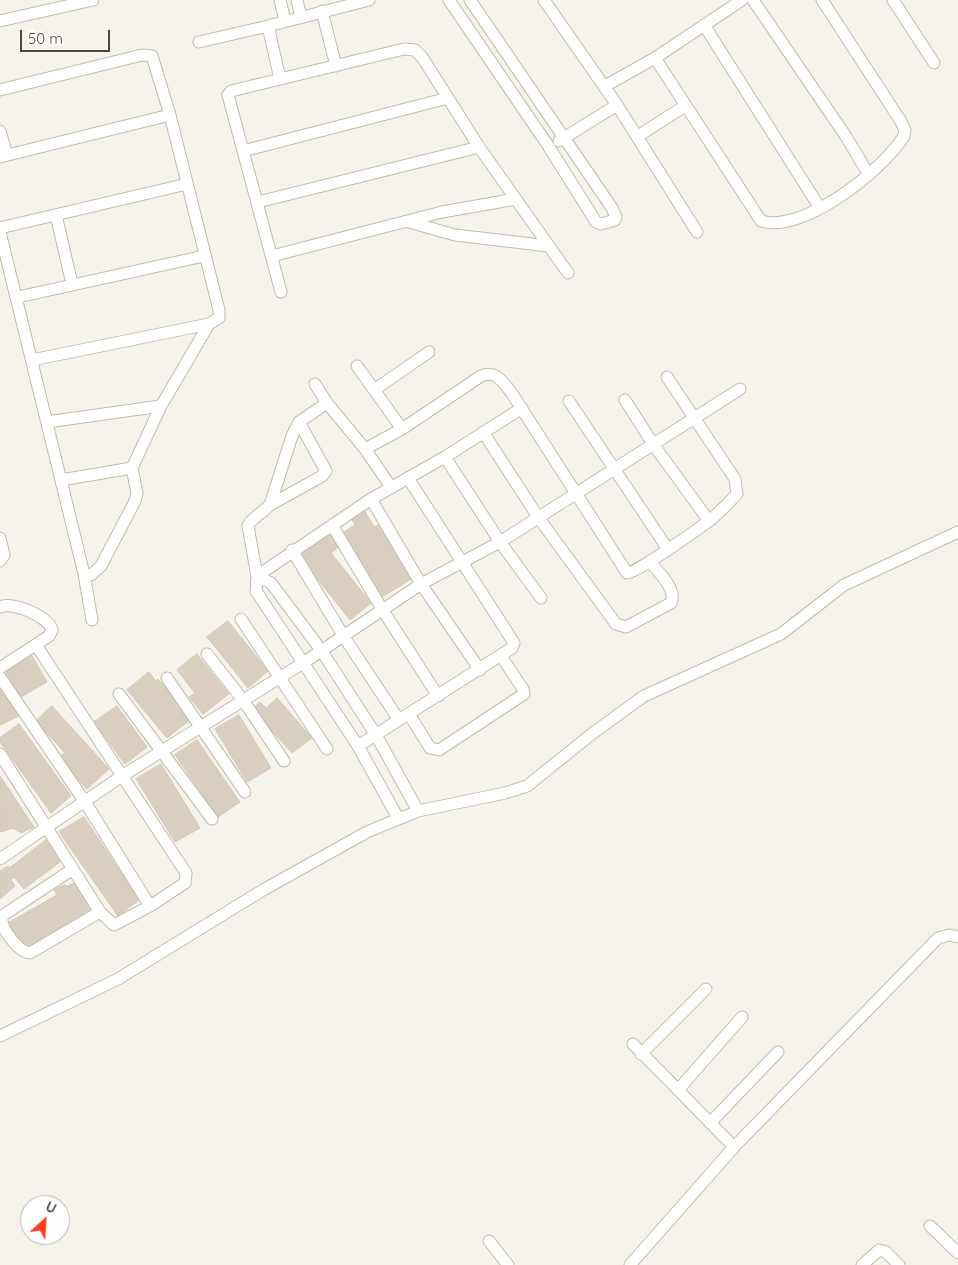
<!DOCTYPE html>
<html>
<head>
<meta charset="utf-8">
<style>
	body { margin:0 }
	#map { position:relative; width:958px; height:1265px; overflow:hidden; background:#f6f3ec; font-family:Quicksand,sans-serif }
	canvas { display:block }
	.north { position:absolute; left:20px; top:1195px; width:50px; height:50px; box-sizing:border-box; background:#fff; border:1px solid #b7b4b0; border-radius:50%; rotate:26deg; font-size:14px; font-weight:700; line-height:20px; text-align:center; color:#4b4439 }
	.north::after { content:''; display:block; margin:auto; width:18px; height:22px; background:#fc3f1d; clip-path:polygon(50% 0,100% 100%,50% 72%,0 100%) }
	.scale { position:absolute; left:20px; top:30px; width:90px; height:22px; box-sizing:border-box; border:2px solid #4b4439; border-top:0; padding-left:6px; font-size:15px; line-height:18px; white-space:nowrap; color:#4b4439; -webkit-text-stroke:4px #fff; paint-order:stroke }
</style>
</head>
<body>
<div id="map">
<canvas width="958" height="1265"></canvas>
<div class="north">U</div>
<div class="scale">50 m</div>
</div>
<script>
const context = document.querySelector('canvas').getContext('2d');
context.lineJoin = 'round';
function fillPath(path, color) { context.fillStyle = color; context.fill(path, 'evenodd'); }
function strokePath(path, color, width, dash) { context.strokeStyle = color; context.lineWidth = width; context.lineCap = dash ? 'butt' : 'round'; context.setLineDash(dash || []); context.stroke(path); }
const building = new Path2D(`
	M364 510 374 527 378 525 389 542 392 539 404 559 400 561 405 571 411 567 416 576 382 597 344 532 355 525 351 518Z
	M328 529 341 545 331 553 371 603 350 620 297 553Z
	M228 621 268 671 248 688 207 637Z
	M31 654 47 682 21 697 4 669Z
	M197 654 229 694 203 714 189 697 195 693 177 670Z
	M149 672 156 681 158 679 191 719 167 738 127 690Z
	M0 689 19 716 0 725Z
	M277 698 312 738 292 753 252 709 260 702 266 708Z
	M52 706 109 769 87 789 58 758 65 753 36 721Z
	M117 706 147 747 125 764 94 722Z
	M239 715 271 768 247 782 215 729Z
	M19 724 71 796 51 813 0 742V738Z
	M197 740 240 802 218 817 175 755Z
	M161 764 200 828 175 842 136 779Z
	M0 776 34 827 21 833 13 828 1 832 0 830Z
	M84 817 139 900 118 916 59 832Z
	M46 840 60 862 24 889 14 877 11 880 15 886 0 899V871L8 866 9 868Z
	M77 882 93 909 83 913 86 918 70 927 68 924 63 926 25 949 8 923 57 895 54 890 64 885 67 886Z`);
fillPath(building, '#d8cfc1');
strokePath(building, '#d3c7b4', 1);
const minor = new Path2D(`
	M280 0 285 21
	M297 0 301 17
	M449 0 549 147 596 222 601 224 615 220 616 217 612 208 470 0
	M544 0 617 105
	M753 0 845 135 869 175
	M893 0 934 63
	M322 11 336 66
	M0 21 93 0
	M704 25 820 208
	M268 26 369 0
	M199 42 268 26 280 79
	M655 58 761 221C803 234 883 170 904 136L905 130 900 120 822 0
	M605 86 655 58 742 0
	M0 90 142 55 152 56 170 115 219 310V318L209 324 161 406 132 468 61 480
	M0 131 7 155
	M638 136 685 106
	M559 141 617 105 697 232
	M243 151 448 98
	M0 157 170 115
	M258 202 479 147
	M56 215 72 284
	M409 222 455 235 549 246
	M0 228 187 184
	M0 232 84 574 92 620
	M272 256 442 212 516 199
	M281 292 228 95 231 91 404 49 415 50 422 57 479 147 568 273
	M18 297 204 256
	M32 360 209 324
	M357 366 402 429
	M315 384 327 403 365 449 391 487
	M374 390 429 352
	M625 400 653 444 709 521
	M569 401 667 548
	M327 403 299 422 292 436 270 505 250 522 248 526 257 576 256 591 358 746 398 818
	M47 422 161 406
	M483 432 538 517 616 624 626 627 671 603C677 589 659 573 651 563
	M365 449 402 429 481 376C496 370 502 381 511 392L627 573C635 574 698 529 709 521 719 513 728 503 737 494L735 479 667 377
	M445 457 500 542 541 598
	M371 499 421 584 480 670
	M270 505 322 476 326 471 299 422
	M332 525 382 609 438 696
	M0 538 4 555 0 561
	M292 550 344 637 399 720
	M84 574 91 575 101 566 135 501 137 493 132 468
	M257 576 371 499 445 457 522 408
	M257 576 271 583 321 650 376 735 418 811
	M0 607C13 601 49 617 52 630L49 636 0 668
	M241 619 327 749
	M207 654 243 700 284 761
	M0 677 85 802 150 906
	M167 678 245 792
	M119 694 212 819
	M409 714 430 748 439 750 524 694 523 689 501 656
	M358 746 512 648 514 643 408 478
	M0 754 100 912 114 925 150 906 185 883 186 873 36 645
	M0 859 122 776 303 663 421 584 500 542 740 389
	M73 869 2 916C0 928 18 952 30 953L100 912
	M0 1036 118 979 263 890 367 832 418 811 505 793 527 786 593 733 644 696 781 634 844 585 958 532
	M633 1044 734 1147
	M641 1054 706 989
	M678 1090 742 1017
	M710 1123 778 1052
	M930 1226 958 1253
	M489 1241 508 1265
	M630 1265 734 1147 938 938 949 935 958 937
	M862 1265 879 1250 886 1252 899 1265`);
strokePath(minor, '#c2bbae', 13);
strokePath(minor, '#fff', 11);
</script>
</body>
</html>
